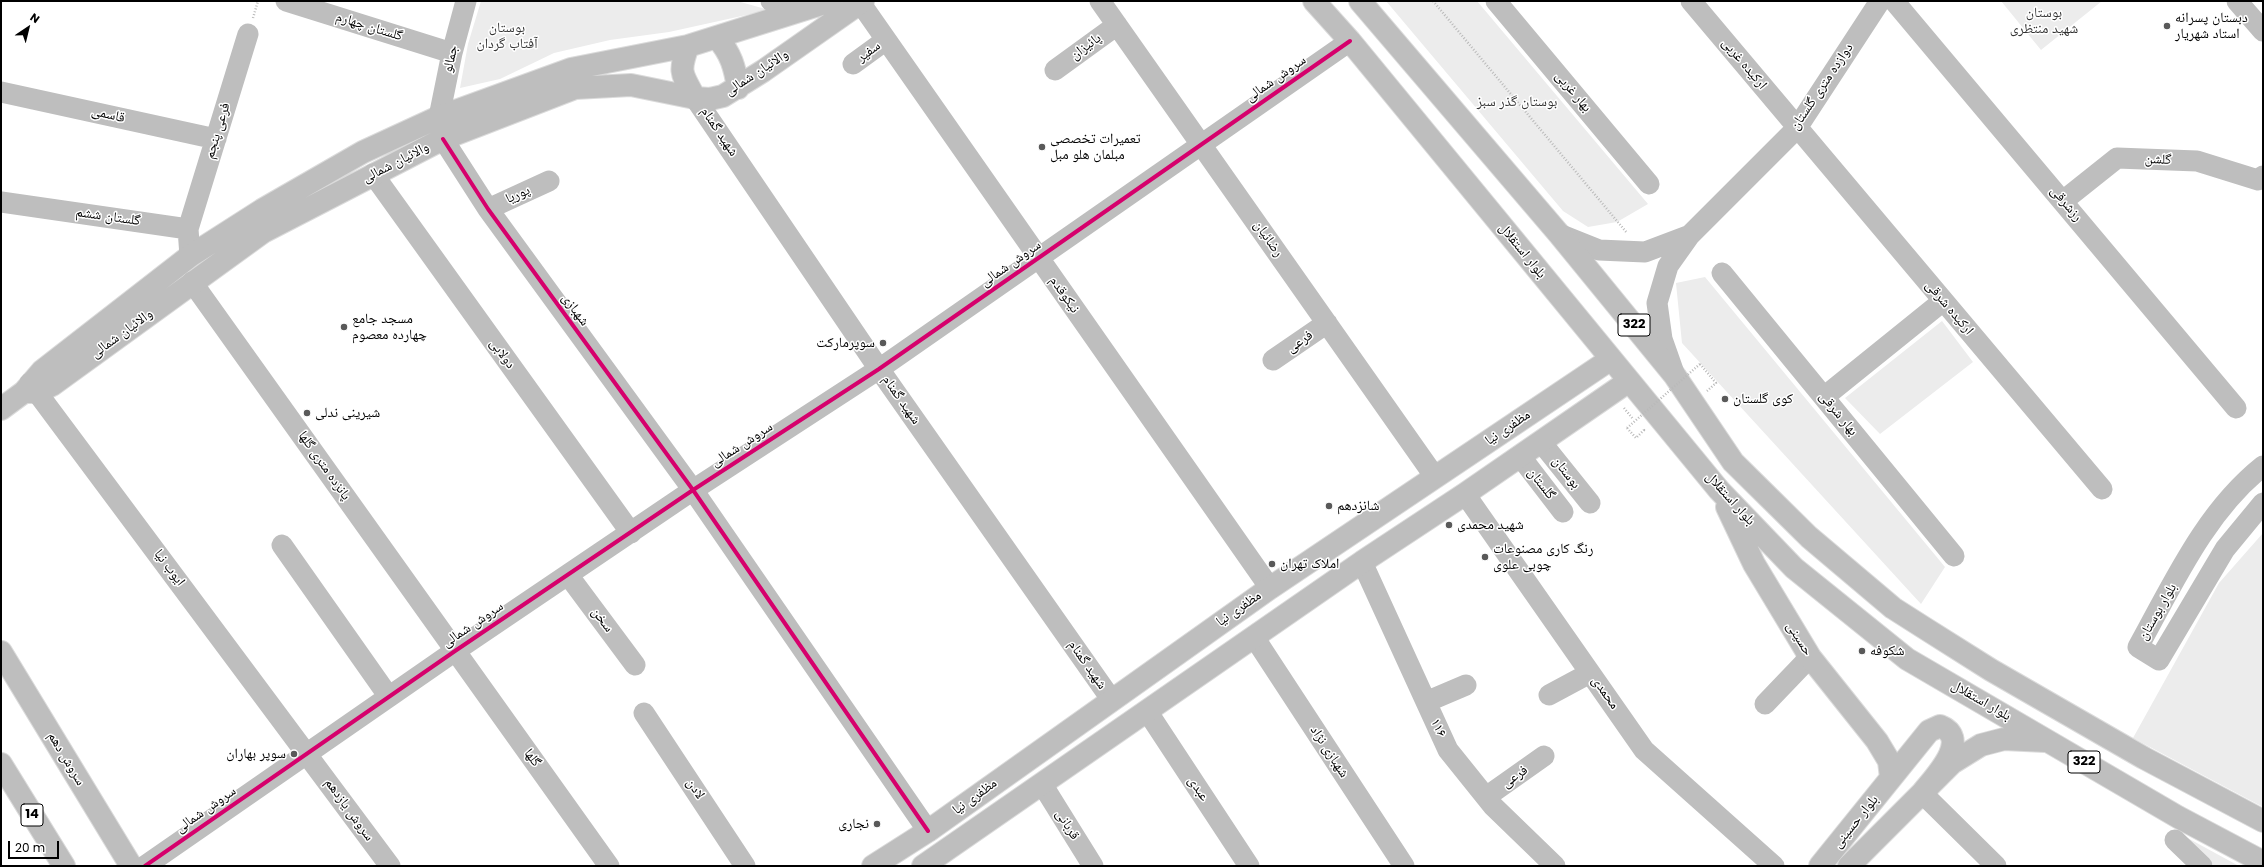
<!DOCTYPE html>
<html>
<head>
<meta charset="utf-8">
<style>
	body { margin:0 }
	#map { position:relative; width:2264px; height:867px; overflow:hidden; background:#fff; font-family:Poppins,sans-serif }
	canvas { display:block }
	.frame { position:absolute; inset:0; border:2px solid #000; pointer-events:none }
	.north { position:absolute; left:8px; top:8px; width:40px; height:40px; -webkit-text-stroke:3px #fff; paint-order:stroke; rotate:35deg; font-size:11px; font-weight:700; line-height:16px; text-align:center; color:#000 }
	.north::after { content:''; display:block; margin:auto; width:14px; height:18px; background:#000; clip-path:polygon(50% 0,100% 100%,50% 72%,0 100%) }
	.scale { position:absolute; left:8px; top:841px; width:51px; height:18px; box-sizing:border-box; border:2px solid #000; border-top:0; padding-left:5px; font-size:12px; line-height:14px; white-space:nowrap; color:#000; -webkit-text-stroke:3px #fff; paint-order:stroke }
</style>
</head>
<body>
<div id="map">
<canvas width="2264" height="867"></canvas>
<div class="frame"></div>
<div class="north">N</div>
<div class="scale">20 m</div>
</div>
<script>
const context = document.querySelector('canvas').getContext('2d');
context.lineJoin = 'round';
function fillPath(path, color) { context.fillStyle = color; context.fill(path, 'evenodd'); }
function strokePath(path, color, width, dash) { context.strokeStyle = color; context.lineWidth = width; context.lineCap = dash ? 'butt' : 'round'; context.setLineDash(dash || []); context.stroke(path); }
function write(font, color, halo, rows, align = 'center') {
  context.font = font + ' Poppins,"Noto Naskh Arabic",sans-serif'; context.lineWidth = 3; context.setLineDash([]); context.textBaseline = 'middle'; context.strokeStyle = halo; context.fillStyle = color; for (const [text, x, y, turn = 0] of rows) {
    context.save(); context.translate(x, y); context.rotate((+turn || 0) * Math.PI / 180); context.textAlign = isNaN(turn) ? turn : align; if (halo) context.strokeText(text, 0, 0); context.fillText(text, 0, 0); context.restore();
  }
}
fillPath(new Path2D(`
	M481 1H737L769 10 669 32 610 40 554 53 500 79 460 88 468 44Z
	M1386 1H1477L1648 204 1617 222 1588 227 1563 211Z
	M2001 1H2102L2041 50Z
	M1705 277 1945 567 1921 604 1682 343 1676 283Z
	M1942 321 1973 362 1880 434 1845 398Z
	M2263 533V807L2133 738 2219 583Z
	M2182 835 2239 866H2214Z`), '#ececec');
const major = new Path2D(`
	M1314 1 1350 41 1719 490 1794 568 1907 659 2178 817 2263 862
	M1360 1 1559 234 1675 376 1733 462 1809 537 1893 608 1926 629 1991 670 2144 758 2263 821
	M717 38C731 53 735 68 738 88
	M688 46C678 73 682 74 695 98
	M24 392H38L52 385 263 232 443 139 575 88 631 85 695 98 710 99 723 96 763 71 863 1
	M1 409 24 392 42 371 190 256 262 210 363 152 439 117 571 69 688 46 831 1
	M1727 507 1754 564 1810 657 1877 741 1889 761 1891 778
	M1 652 131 866
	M873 866 928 831 1270 588 1611 359
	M923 866 1362 562 1465 494 1629 381
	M1820 866 1929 731 1940 726C1973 739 1933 779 1922 793
	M1849 866 1952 763 1981 745 2004 739 2045 741`);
const highway = new Path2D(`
	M1 764 64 866`);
strokePath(major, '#dbdbdb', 24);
strokePath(highway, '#dbdbdb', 24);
strokePath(new Path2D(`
	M1433 1 1627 233
	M253 18 258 1
	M1700 364 1716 383 1707 391
	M1624 408 1633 419
	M1627 428 1636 438 1644 430 1642 429`), '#b9b9b9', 2.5, [1, 2]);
strokePath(new Path2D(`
	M286 1 452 53
	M771 1 801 9 803 1
	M859 1 1270 588
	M1100 1 1435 477
	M1496 1 1649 184
	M1691 1 2102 489
	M1894 1 2236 408
	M2237 1 2263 31
	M853 64 886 40
	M1055 70 1117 25
	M1 92 216 139
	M695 98 879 369 1111 699
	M439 117 452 53 466 1
	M443 139 488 209 693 490 928 831
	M373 174 631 533
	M2063 201 2117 158 2197 161 2258 180 2263 176
	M1 202 188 229
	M488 209 549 181
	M1559 234 1599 250 1645 252 1690 235
	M190 256 188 229 248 34
	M1722 273 1954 556
	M192 282 609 866
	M1273 360 1327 323
	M1674 373 1662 339 1657 303 1668 266 1690 235 1797 128 1880 1
	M30 383 390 866
	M1824 397 1943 301
	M1541 442 1590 503
	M1520 456 1563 512
	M2263 466C2205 512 2173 584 2138 647L2159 660 2225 549 2263 503
	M1465 494 1644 750 1774 866
	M282 545 389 697
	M1362 562 1448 750 1493 806 1555 866
	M568 575 635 665
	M1254 637 1404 866
	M1549 695 1590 673
	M1426 702 1466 685
	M1765 704 1810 657
	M1147 711 1249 866
	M644 713 745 866
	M1042 784 1093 866
	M1922 793 1996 866
	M1486 797 1544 756
	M2175 840 2202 866
	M145 866 455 651 693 490 879 369 1350 41`), '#bebebe', 21);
strokePath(major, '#bebebe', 22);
strokePath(highway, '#bebebe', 22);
strokePath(new Path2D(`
	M1627 428 1700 364`), '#b9b9b9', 2.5, [1, 2]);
strokePath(new Path2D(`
	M443 139 488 209 693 490 928 831
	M145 866 455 651 693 490 879 369 1350 41`), '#d6006c', 4);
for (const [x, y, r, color] of [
	[2167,26,4,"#595959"],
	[1042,147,4,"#595959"],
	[344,327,4,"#595959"],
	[883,343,4,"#595959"],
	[1725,399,4,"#595959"],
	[307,413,4,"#595959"],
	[1329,506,4,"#595959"],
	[1449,525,4,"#595959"],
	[1485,557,4,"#595959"],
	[1272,564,4,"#595959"],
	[1862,651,4,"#595959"],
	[294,754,4,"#595959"],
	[877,824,4,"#595959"]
]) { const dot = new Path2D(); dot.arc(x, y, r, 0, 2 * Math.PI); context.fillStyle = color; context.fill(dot); strokePath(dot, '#fff', 1.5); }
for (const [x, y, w] of [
	[1634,325,32],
	[2084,762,32],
	[32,815,22]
]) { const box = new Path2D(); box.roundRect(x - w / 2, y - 11, w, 22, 3); context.fillStyle = '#fff'; context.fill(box); strokePath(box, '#000', 1); }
write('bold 13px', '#000', null, [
	["322",1634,325],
	["322",2084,762],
	["14",32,815]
]);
write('14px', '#333', '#fff', [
	["بوستان",2044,13],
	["شهید منتظری",2044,29],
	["بوستان",507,28],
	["آفتاب گردان",507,44],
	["بوستان گذر سبز",1517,102]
]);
write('14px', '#000', '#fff', [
	["دبستان پسرانه",2175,18],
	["استاد شهريار",2175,34],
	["تعمیرات تخصصی",1050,139],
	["مبلمان هلو مبل",1050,155],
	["مسجد جامع",352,319],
	["چهارده معصوم",352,335],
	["سوپرمارکت",875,343,"right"],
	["کوی گلستان",1733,399],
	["شیرینی ندلی",315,413],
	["شانزدهم",1337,506],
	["شهید محمدی",1457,525],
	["رنگ کاری مصنوعات",1493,549],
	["چوبی علوی",1493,565],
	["املاک تهران",1280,564],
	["شکوفه",1870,651],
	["سوپر بهاران",286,754,"right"],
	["نجاری",869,824,"right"]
], 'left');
write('14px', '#000', '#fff', [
	["گلستان چهارم",369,27,17],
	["پائیزان",1086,47,-36],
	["سفیر",869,52,-36],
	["جمالو",451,59,-77],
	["ارکیده غربی",1744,64,50],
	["والائیان شمالی",757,73,-33],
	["سروش شمالی",1276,79,-35],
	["دوازده متری گلستان",1822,87,-56],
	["بهار غربی",1573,92,50],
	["قاسمی",108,115,13],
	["فرعی پنجم",218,131,-73],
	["شهید گمنام",719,132,56],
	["گلشن",2158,160,2],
	["والائیان شمالی",396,163,-27],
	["پوریا",518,195,-24],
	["رزشرقی",2066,204,50],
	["گلستان ششم",108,217,8],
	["رضائیان",1268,239,55],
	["بلوار استقلال",1522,251,51],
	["سروش شمالی",1011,264,-35],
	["نیکوقدم",1064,295,55],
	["ارکیده شرقی",1949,308,50],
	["شهبازی",575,310,54],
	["والائیان شمالی",122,334,-36],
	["فرعی",1300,342,-34],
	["دولابی",502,354,54],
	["شهید گمنام",901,400,55],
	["بهار شرقی",1838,414,51],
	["مظفری نیا",1508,428,-34],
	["سروش شمالی",742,445,-33],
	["پانزده متری گلها",324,466,55],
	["بوستان",1566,473,52],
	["گلستان",1541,484,52],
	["بلوار استقلال",1730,499,48],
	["ایوب نیا",169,568,53],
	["مظفری نیا",1239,609,-35],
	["بلوار بوستان",2158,612,-60],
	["سخن",602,620,53],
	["سروش شمالی",473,625,-34],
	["حسینی",1799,639,58],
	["شهید گمنام",1087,665,55],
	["محمدی",1605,693,55],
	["بلوار استقلال",1981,701,30],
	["۱۱۶",1438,728,65],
	["شهبازی نژاد",1329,752,57],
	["گلها",532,758,54],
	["سروش دهم",66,759,59],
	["فرعی",1515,777,-35],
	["لادن",695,789,57],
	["عبدی",1198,789,56],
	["مظفری نیا",975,797,-36],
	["سروش شمالی",206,810,-35],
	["سروش یازدهم",349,810,54],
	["بلوار حسینی",1856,822,-51],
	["قربانی",1067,825,58]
]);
</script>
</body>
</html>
